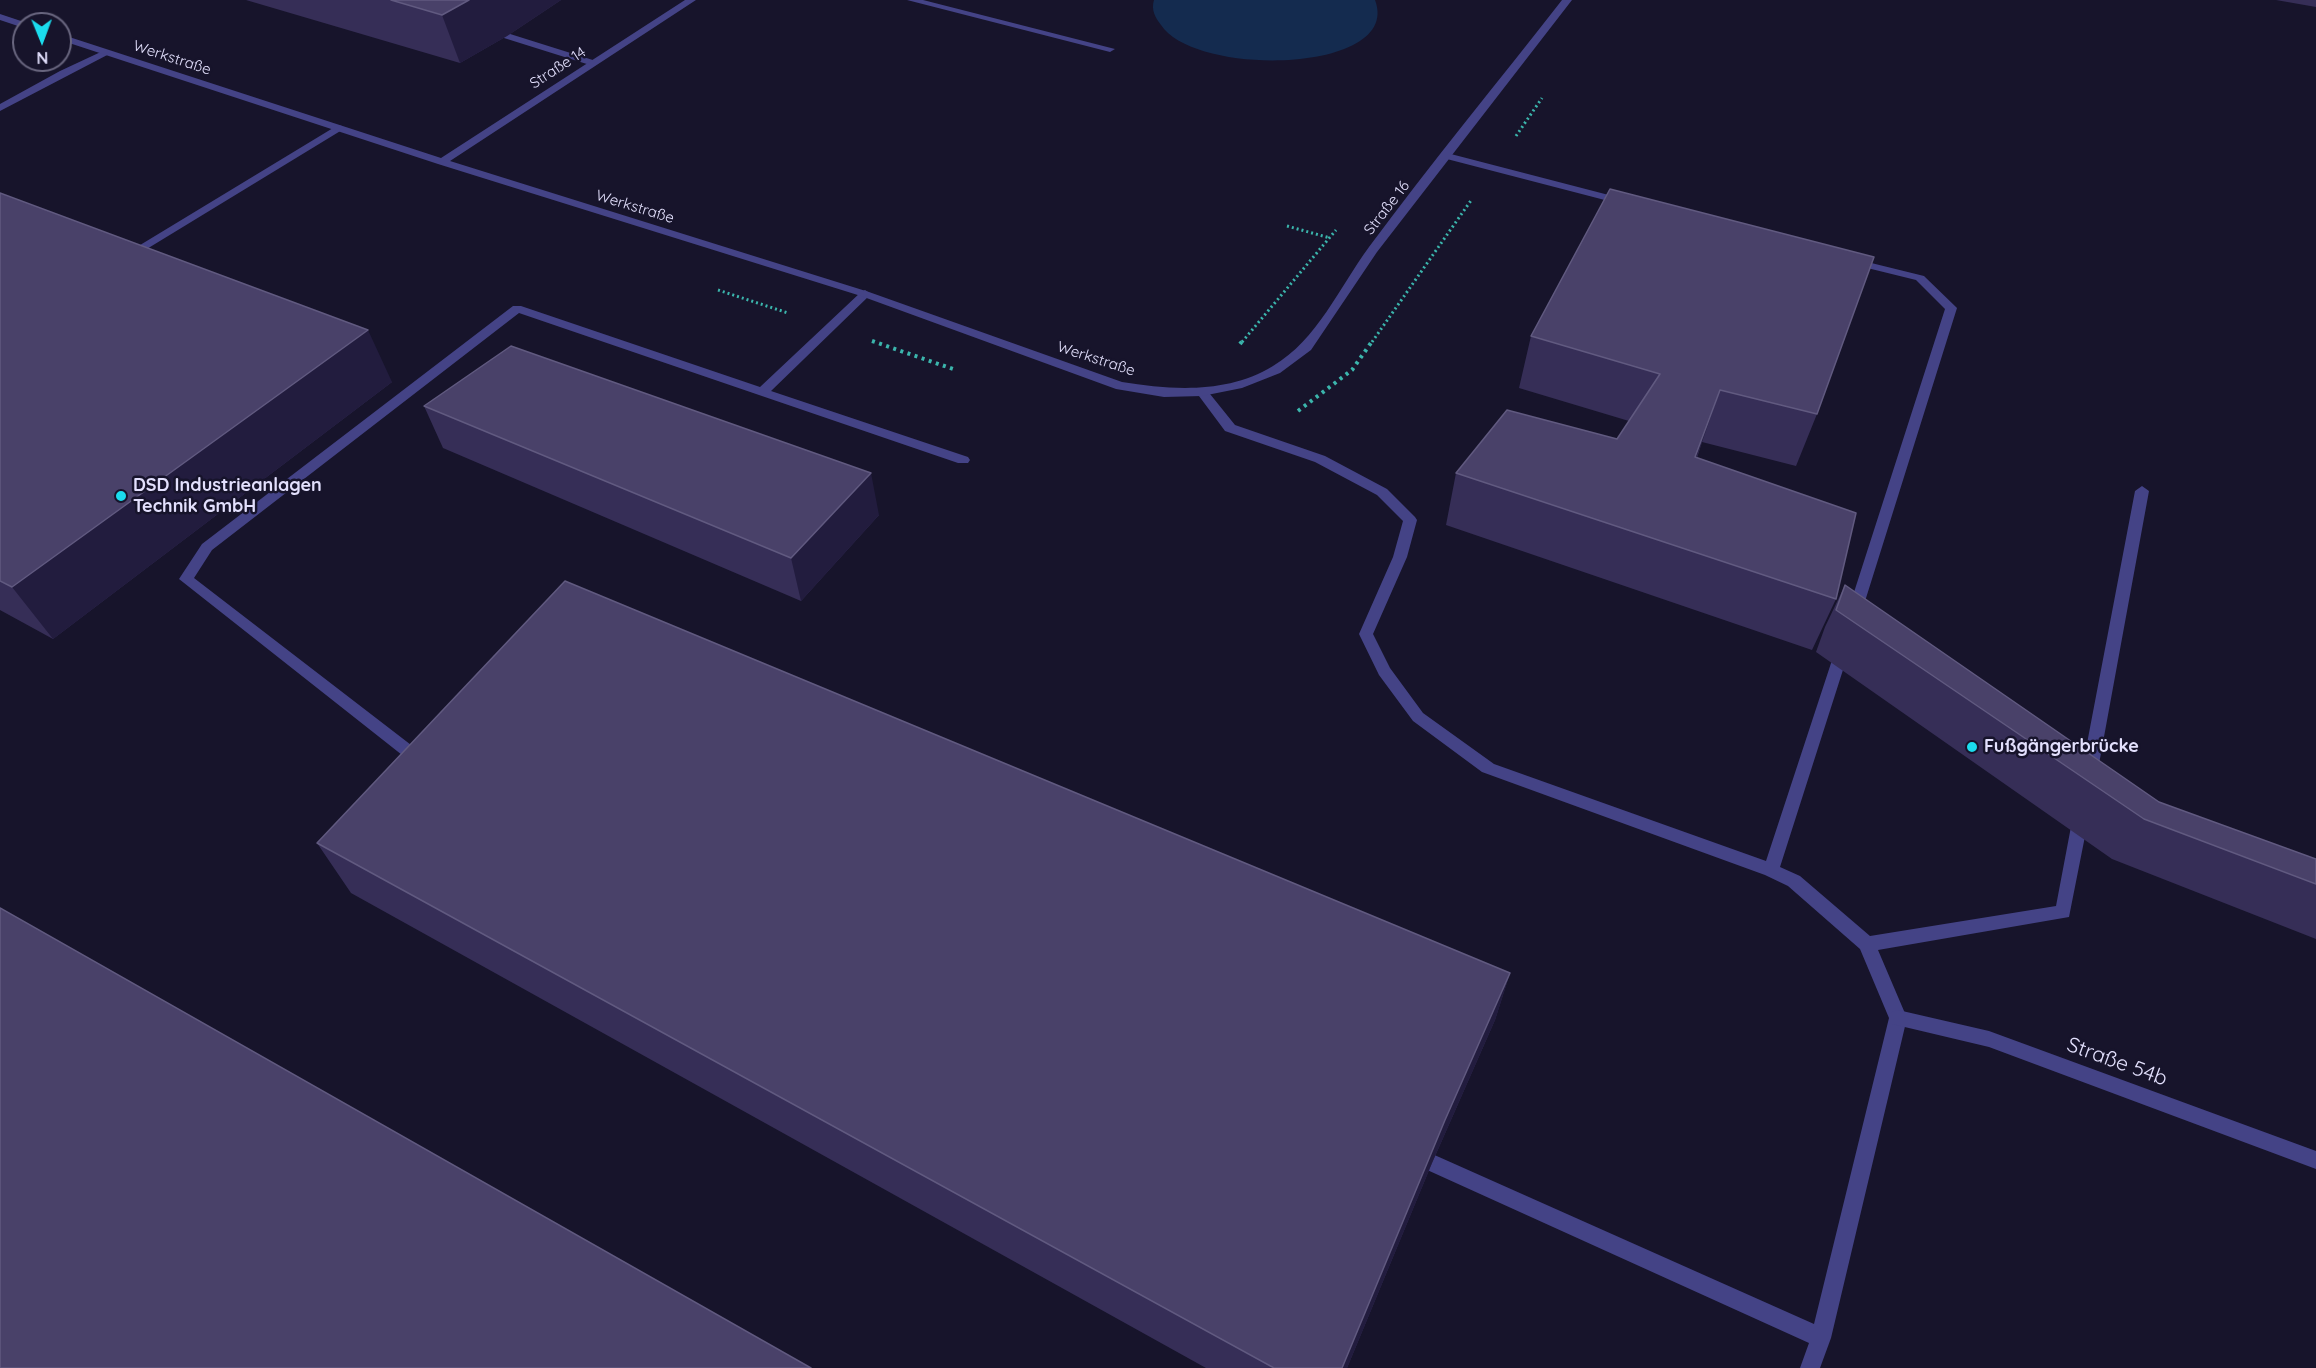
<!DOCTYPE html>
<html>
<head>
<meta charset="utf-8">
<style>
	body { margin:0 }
	#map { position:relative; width:2316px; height:1368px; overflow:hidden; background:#17142b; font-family:Quicksand,sans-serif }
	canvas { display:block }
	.north { position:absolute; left:12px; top:12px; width:60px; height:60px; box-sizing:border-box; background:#17142b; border:2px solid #69667f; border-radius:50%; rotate:179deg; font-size:16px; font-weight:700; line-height:24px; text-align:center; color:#e3e0fd }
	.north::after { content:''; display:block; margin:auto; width:21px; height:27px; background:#1bdced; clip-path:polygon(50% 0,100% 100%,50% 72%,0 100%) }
</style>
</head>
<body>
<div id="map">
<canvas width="2316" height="1368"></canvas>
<div class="north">N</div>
</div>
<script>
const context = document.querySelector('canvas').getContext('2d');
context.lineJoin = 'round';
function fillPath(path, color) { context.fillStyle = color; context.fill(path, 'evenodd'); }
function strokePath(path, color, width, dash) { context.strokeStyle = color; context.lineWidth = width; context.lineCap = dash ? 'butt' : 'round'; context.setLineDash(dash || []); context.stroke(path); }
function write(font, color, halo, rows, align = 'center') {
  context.font = font + ' Quicksand,sans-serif'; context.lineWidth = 5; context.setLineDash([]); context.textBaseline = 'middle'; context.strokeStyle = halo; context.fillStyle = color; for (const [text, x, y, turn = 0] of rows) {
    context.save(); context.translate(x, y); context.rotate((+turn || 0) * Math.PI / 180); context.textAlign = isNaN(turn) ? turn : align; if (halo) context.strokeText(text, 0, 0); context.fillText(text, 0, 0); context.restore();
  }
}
fillPath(new Path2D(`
	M1154 0H1375C1403 73 1196 78 1161 25 1155 17 1151 10 1154 0Z`), '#142b4f');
strokePath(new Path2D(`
	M1516 136 1542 98
	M1287 226 1330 238
	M718 290 788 313
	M1242 342 1336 230
	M1372 342 1472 199`), '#3bb5ac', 3, [2, 3]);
strokePath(new Path2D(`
	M872 341 953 369
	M1240 344 1243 340
	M1298 411 1352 370 1373 340`), '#3bb5ac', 4, [3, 4.5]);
fillPath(new Path2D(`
	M907 0H923L1115 49 1110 52Z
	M507 33 596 61 598 63 590 65 504 38V34Z
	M105 50 113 52 0 111V104L60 71Z
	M338 125 342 126V130L132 258H124L122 256Z
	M1447 153 1628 200 1629 202 1624 205 1443 158 1442 156Z
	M1851 258 1924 276 1957 308 1861 614 1854 619 1847 614 1945 309 1916 280 1847 263V259Z
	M865 290 871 294 869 296 771 391 968 457 970 460 968 463H958L519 313 212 550 194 578 428 758 430 762 428 766 422 768 416 766 179 579 202 544 513 306H521L760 387 861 292Z
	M1202 388 1206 389 1235 425 1325 456 1387 489 1415 517 1417 520 1407 557 1373 634 1390 668 1423 713 1494 764 1766 861 1836 648 1838 644H1848L1850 648 1780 867 1800 876 1870 936 2056 906 2073 816 2075 811 2081 809 2087 811 2089 816 2069 917 1878 950 1907 1018 1831 1338 1820 1368H1800L1809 1343 1425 1169 1422 1163 1425 1157 1432 1154 1439 1157 1814 1324 1889 1018 1860 949 1788 886 1765 875 1482 772 1413 721 1379 675 1359 634 1393 557 1403 521 1377 495 1315 462 1225 431 1196 392Z
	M2142 486 2149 491 2097 775 2095 779 2089 781 2083 779 2081 775 2135 491Z`), '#444386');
fillPath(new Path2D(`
	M685 0H696L450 161 869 292 1122 382C1172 390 1227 394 1273 366 1317 340 1339 288 1369 247 1431 163 1498 82 1562 0H1572L1377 252 1311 350 1280 373 1242 388 1202 396 1164 397 1116 389 861 296 438 164 60 40V34L441 158Z
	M0 14 27 23 28 24H24V28L0 20Z
	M1898 1010 1989 1031 2316 1151V1169L1989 1047 1892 1024 1889 1018 1892 1012Z`), '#444386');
fillPath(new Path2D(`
	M246 0H561L507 36 460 63Z
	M2276 0H2316V7Z
	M0 193 392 382 53 639 0 610Z
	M1531 336 1817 414 1796 466 1702 442 1697 458 1836 599 1812 650 1446 525 1456 473 1617 439 1629 421 1519 388Z
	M424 406 879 515 801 601 443 448Z
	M1845 585 2159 802 2316 859V939L2112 859 1816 652 1825 627Z
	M317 843 1510 973 1495 1020 1432 1163 1347 1368H1206L351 893Z`), '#362e57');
fillPath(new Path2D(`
	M469 0H561L507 36 460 63 442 15Z
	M368 330 392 382 53 639 12 587Z
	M1720 390 1702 442 1677 510 1695 457Z
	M871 473 879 515 801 601 791 558Z
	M1510 973 1495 1020 1432 1163 1347 1368H1342L1445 1120Z`), '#221c3e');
const building = new Path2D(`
	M391 0H469L442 15Z
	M1610 189 1874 257 1817 414 1720 390 1695 457 1856 513 1836 599 1456 473 1507 410 1617 439 1660 374 1531 336Z
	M0 193 368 330 12 587 0 581Z
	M511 346 871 473 791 558 424 406Z
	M565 581 1510 973 1445 1120 1342 1368H1274L317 843Z
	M1845 585 2159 802 2316 859V884L2144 819 1836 610Z
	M0 908 811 1368H0Z`);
fillPath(building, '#494169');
strokePath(building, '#615a80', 1.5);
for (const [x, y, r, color] of [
	[121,496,6,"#1bdced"],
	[1972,747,6,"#1bdced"]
]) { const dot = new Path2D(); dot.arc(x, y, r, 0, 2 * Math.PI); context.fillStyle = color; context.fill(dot); strokePath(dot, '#17142b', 2); }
write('15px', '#e3e0fd', '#17142b', [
	["Werkstraße",172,58,18],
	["Straße 14",558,68,-33],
	["Werkstraße",635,207,17],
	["Straße 16",1387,208,-52],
	["Werkstraße",1096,359,18]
]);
write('bold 18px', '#e3e0fd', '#17142b', [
	["DSD Industrieanlagen",133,486],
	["Technik GmbH",133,507],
	["Fußgängerbrücke",1984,747]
], 'left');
write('21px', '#e3e0fd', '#17142b', [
	["Straße 54b",2117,1062,20]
]);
</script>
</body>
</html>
